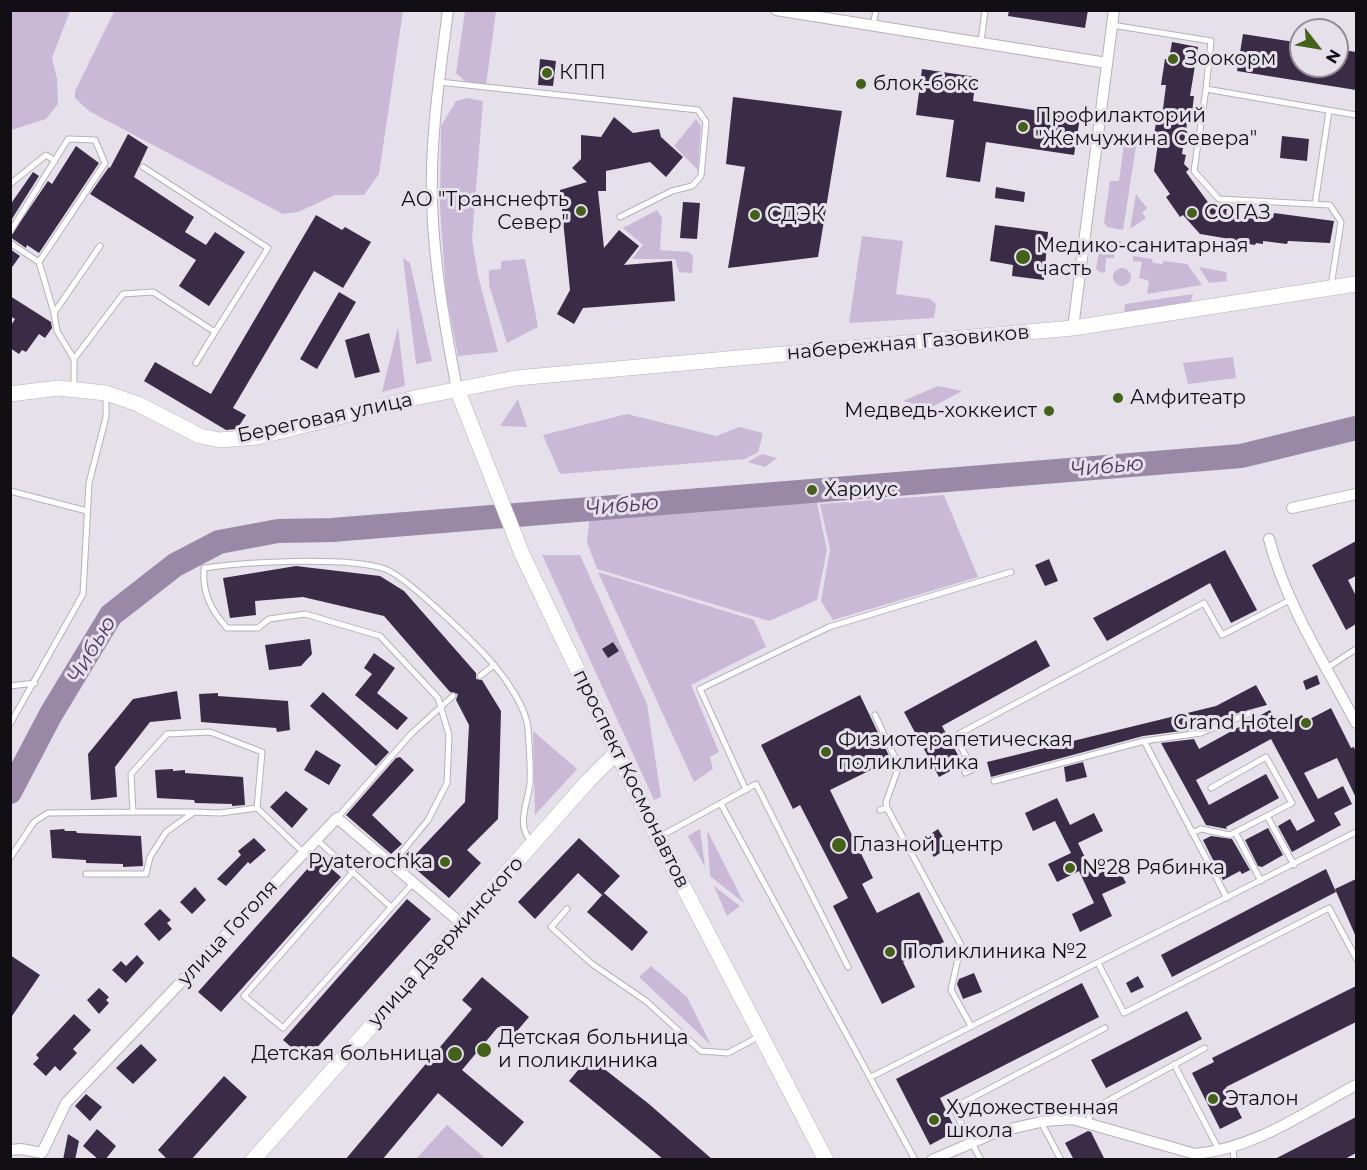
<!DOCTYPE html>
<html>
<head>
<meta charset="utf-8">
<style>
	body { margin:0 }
	#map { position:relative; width:1367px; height:1170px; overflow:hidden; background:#e6e0eb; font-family:Montserrat,sans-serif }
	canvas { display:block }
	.frame { position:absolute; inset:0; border:12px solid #110f13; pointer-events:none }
	.north { position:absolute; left:1289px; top:18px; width:60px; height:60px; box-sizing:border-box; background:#e6e0eb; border:2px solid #918c95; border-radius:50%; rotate:121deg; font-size:16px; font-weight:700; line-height:24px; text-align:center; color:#110f13 }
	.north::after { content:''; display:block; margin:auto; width:21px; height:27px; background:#436217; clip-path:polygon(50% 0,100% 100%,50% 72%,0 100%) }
</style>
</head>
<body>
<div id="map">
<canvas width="1367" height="1170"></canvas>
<div class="frame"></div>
<div class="north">N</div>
</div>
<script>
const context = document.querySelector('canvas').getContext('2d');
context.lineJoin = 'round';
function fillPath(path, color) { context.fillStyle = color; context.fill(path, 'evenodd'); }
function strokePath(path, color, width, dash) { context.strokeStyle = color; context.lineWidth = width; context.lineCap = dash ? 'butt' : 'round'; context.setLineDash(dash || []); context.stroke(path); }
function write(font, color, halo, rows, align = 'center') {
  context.font = font + ' Montserrat,sans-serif'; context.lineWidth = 6; context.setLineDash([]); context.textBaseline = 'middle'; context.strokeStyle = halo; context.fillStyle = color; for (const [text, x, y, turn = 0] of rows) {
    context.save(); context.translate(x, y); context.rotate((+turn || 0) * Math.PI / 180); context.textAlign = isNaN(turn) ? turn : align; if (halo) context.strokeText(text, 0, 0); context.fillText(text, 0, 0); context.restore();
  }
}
fillPath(new Path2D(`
	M115 10 403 11 379 174 364 195H335L298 212 283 214 89 111 75 98V91Z
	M10 11H70L52 58 57 79 58 104 46 119 11 130Z
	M465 11H496L486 85 466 82 456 73Z
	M467 98 483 101 472 239 478 276 498 352 458 356 446 293 440 208 441 126 456 101Z
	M696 119 701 126 698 170 674 146Z
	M1125 137 1132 138 1131 145 1136 146 1123 230 1107 227 1104 223 1110 181H1119Z
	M1136 194 1147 208 1142 213 1146 218 1130 229Z
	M657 210 662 218 660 250 689 252 693 256 692 273 679 272 675 259H632L643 245 623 228Z
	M862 236 903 241 896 294 930 299 936 304 934 318 849 323Z
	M1101 240 1121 241 1120 249 1115 250 1114 258H1106L1105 272 1101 273 1096 269Z
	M1133 256 1152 259 1153 263 1162 264 1164 261 1187 264 1202 285 1147 294 1149 281 1139 278 1142 262 1133 261Z
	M403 258 410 263 432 361 416 364Z
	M525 259 538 327 507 343 489 285V270L501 269V261Z
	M1199 267 1226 272 1227 281 1209 283Z
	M1113 277a9 9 0 1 1 18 0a9 9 0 1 1-18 0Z
	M1193 294 1190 305 1124 315 1125 304Z
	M398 327 405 386 382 392Z
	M1233 357 1236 378 1188 384 1183 363Z
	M938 386 962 391 930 408 903 401Z
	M518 399 527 427 500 426Z
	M627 414 716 436 739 427 763 433 758 452 745 459 560 474 543 435Z
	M762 454 777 458 765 467 748 462Z
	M944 495 978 577 833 620 821 601 830 549 820 504Z
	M816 498 827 550 817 600 769 621 597 569 587 542 590 514Z
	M542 555H580L647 704 661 797 654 800Z
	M598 572 754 620 766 647 691 685 719 752 710 757 713 769 694 782Z
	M533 731 577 769 535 815Z
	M700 829 705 867 688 836Z
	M707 830 744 903 710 876Z
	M714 886 740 906 727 916Z
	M651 966 687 997 711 1045 639 977Z
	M447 1125 486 1159H416Z`), '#c9b8d6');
strokePath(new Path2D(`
	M10 792 51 714 111 615 175 565 219 542 278 531 332 530 1241 456 1356 428`), '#9988a6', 24);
fillPath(new Path2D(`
	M1009 10H1088L1085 28 1008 16Z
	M1243 34 1301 43V66H1337V49L1356 52V90L1237 71Z
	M1172 42 1198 47 1190 96H1194L1192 113 1189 112 1182 154 1186 155 1184 164 1189 169 1186 172 1210 205 1214 202 1217 209H1227L1226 214 1267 221V217L1273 218 1274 213 1334 221 1330 243 1288 241 1287 244 1263 241V244L1256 243 1255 245 1230 241V239L1200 234 1183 215 1180 217 1166 197 1170 194 1154 171 1158 143 1153 141 1157 117H1162L1166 85H1161L1165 59H1169Z
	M540 59 556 61 553 86 538 85Z
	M922 69 976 77 973 101 1080 117 1074 155 986 142 980 182 946 177 954 120 916 115Z
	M733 97 842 111 818 257 728 268 745 167 726 164Z
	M614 117 633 133 659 129 661 137 683 157 666 177 650 162 606 171V191H598L604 248 619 230 639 246 624 265 672 261 675 301 583 308 574 324 557 314 570 290 560 190 587 182 572 168 581 159V135L601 137Z
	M128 134 148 147 134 177 194 217 185 232 206 245 215 232 245 252 209 306 179 286 196 260 90 194 109 167 110 168Z
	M1282 136 1309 139 1307 161 1280 158Z
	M76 146 99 163 39 253 27 245 26 248 10 237 48 181 52 184Z
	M33 172 39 176 10 222V205Z
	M996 187 1025 192 1024 202 995 198Z
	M683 202 700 203 697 239 680 238Z
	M316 215 342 230 345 227 371 242 343 288 314 271 233 408 246 415 237 429 226 430 144 381 155 362 211 394Z
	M995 225 1048 232 1044 280 1012 276 1013 265 990 261Z
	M10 249 20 256 10 270Z
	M339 292 356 302 317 369 300 359Z
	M10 296 51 322 52 328 45 338 39 334 26 352 22 350 19 354 10 348V327L15 319 10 316Z
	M369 333 380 372 355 378 345 340Z
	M1356 541V576L1348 580 1356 596V624L1346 630 1312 565Z
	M1225 550 1257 610 1231 623 1210 583 1107 641 1093 618Z
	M1049 559 1058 581 1045 586 1035 565Z
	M296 566 380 576 404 591 476 673V679L482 680 501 711 498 819 467 850 481 863 449 898 403 858 409 851 414 856 465 802 469 725 456 700 458 694 450 692 384 616 303 597 255 601 256 615 230 618 223 578Z
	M310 639 312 654 301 666 269 670 265 645Z
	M1036 640 1050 666 942 726 963 764 939 777 904 712Z
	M613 642 619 651 608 658 602 649Z
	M374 653 395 668 377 693 408 718 397 730 355 695 372 674 364 668Z
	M1317 675 1320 684 1306 690 1303 681Z
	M1256 685 1267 705 1187 727 1189 730 1143 736 991 777 987 762 1216 706Z
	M177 691 181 719 150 722 115 767 117 797 91 800 88 754 133 699Z
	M323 692 389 752 376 766 310 706Z
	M218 693V696L288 701 290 730 277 732 276 728 201 722 199 694Z
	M860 695 891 760 830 790 873 878 862 884 877 913 919 892 944 942 903 962 915 987 882 1004 833 906 848 898 800 805 793 809 761 745Z
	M1331 708 1351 748 1354 747 1356 753V798L1337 758 1304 773 1318 799 1343 786 1352 804 1334 813 1341 825 1292 852 1278 826 1290 819 1297 831 1315 821 1271 739 1196 780 1209 805 1266 774 1279 798 1226 827 1227 829 1206 825 1161 743 1194 739 1199 749 1270 710 1279 727 1302 715 1306 721Z
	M316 750 341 765 329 785 304 770Z
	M400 757 414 770 372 815 402 844 391 854 346 815 396 758Z
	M1083 762 1087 777 1066 782 1064 767Z
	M173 769V771L185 770V773L243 777 245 805 232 806V804L195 803 194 800 157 798 155 770Z
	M286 791 308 809 292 828 270 807Z
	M1057 798 1070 825 1094 813 1103 831 1078 843 1094 876 1117 865 1126 883 1102 894 1112 916 1080 932 1072 914 1094 903 1079 871 1057 882 1048 864 1071 853 1055 821 1033 831 1025 813Z
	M1268 828 1283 855 1262 867 1258 866 1245 840Z
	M64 829 65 831H76L77 833 141 836 143 866 123 867V864L86 863V860L52 858 50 830Z
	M938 829 949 847 934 857 923 839Z
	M1211 836 1232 839 1250 870 1242 874 1240 871 1223 880 1203 840Z
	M254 838 266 850 250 864 248 862 226 886 217 879 241 855 238 851Z
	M579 838 620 876 602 895 578 873 535 919 518 902Z
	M318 857 341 877 221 1012 198 992Z
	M1326 869 1336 892 1172 977 1161 955Z
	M1356 879V937L1335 889Z
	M195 887 206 900 192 914 180 902Z
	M604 893 648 932 632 951 587 912Z
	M407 899 431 919 306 1060 283 1040Z
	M160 909 171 920 167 923 172 929 159 941 144 924Z
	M10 955 40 975 10 1019Z
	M137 955 144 963 126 983 112 970 121 961 126 966Z
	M974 973 982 992 963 999 957 984 959 979Z
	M1138 976 1144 987 1131 993 1126 983Z
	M482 977 529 1017 511 1038 498 1027 462 1070 524 1122 502 1147 438 1093 382 1160H345L472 1009 462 1000Z
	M1082 983 1099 1017 940 1098 956 1131 930 1145 896 1079Z
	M1356 986V1022L1226 1087 1242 1118 1220 1129 1192 1073 1214 1062 1212 1058Z
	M99 988 109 997 106 1000 109 1003 99 1014 87 1000Z
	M1187 1011 1202 1039 1106 1088 1091 1060Z
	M74 1014 91 1030 73 1049 77 1053 60 1071 55 1066 46 1076 33 1064 39 1058 36 1055Z
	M141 1044 157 1060 133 1084 116 1068Z
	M589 1057 649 1104 713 1160H664L569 1081Z
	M224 1076 247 1097 191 1160H168L158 1150Z
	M86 1094 102 1107 90 1121 75 1106Z
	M1356 1117V1153L1343 1160H1273Z
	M97 1129 116 1146 105 1160H99L83 1146Z
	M1088 1131 1091 1132 1105 1160H1074L1065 1143Z
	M68 1134 79 1141 75 1160H63Z`), '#3a2c46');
const lane = new Path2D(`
	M1112 25 1211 41 1206 89 1356 115
	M873 26 876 10
	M981 42 985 10
	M439 82 698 110 706 122 701 176 692 186 672 191 620 217
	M1206 89 1194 171 1219 199 1330 205 1341 222 1331 286
	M10 184 46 155 55 161
	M1315 204 1329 111
	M10 232 68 139 95 140 105 163 39 262
	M10 243 39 262 54 313
	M74 359 57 331 54 313 100 246
	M196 363 215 332
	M74 388V359L123 294 153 292 215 332 268 248 143 167
	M10 491 87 511
	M1327 668 1356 649
	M480 676 494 665
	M10 686 35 683
	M875 715 899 766 886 802 887 808
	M10 724 83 594 89 483 106 417V394
	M1144 741 1227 898
	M965 773 973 769 955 736 1204 603 1222 635 1290 600
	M994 781 1144 741 1201 733 1250 713
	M746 790 700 689 829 627 1011 572
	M721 804 915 1160
	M880 810 887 808 961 945 951 990 971 1026
	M133 812H193
	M1267 816 1294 865
	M337 818 411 734 453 696
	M1235 832 1261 881
	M1192 833 1201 829 1230 835 1292 803 1266 757 1211 788
	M659 837 756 784 848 967
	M316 839 391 907
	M10 858 34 822 48 813 133 812 131 774 167 734 210 732 262 752 257 808
	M392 864 428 820 447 783 449 735 438 698 380 636 305 614 269 619 258 628H227C211 610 202 593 204 568 247 562 346 556 385 569 406 576 477 645 494 665 507 680 526 708 528 728 529 745 531 765 530 783 528 803 515 826 532 842
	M353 872 244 996 283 1028 414 882
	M86 874H146L150 857 166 832 194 812 220 813 257 808 304 853
	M567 909 551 927 592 964 646 1001 701 1051 728 1053 760 1036
	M1098 963 1124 1013 1329 908 1356 958
	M1174 1064 1219 1150
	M871 1077 1356 832
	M1041 1122 1061 1160
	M1087 1123 1093 1109 1205 1048
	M1233 1149 1234 1160
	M981 1160 953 1108 1105 1028`);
const street = new Path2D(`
	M448 10C440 74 430 138 432 202 434 265 445 327 457 389
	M776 10 1107 63
	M1073 328 1114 10
	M1292 508 1356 494
	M1269 539C1286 604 1325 664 1356 723
	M10 1150 21 1149 42 1153 66 1103 337 818 462 924
	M932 1160 997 1132 1045 1121 1072 1119 1195 1154C1254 1149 1305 1112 1356 1085`);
const secondary = new Path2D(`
	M457 389 522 554 658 838 826 1160
	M10 394 58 388 106 393 138 404 200 436 220 440 257 437 419 397 516 378 1073 328 1356 284
	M253 1160 588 781 617 752`);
strokePath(lane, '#b6b0bb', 7);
strokePath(street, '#b6b0bb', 12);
strokePath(secondary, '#b6b0bb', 16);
strokePath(lane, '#fff', 5);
strokePath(street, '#fff', 10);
strokePath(secondary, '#fff', 15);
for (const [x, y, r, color] of [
	[1173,59,6,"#436217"],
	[547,73,6,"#436217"],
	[861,84,6,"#436217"],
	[1023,127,6,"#436217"],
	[581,211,6,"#436217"],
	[1192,213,6,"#436217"],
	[755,215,6,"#436217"],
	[1023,257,8,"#436217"],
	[1118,398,6,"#436217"],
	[1049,411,6,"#436217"],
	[812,490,6,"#436217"],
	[1306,723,6,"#436217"],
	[826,752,6,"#436217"],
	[839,845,8,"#436217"],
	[445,862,6,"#436217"],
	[1070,868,6,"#436217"],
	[890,952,6,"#436217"],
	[484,1050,8,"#436217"],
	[455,1054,8,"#436217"],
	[1213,1099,6,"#436217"],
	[934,1120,6,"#436217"]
]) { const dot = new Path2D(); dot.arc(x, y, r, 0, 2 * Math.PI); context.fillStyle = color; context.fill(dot); strokePath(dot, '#e6e0eb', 2); }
write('20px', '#110f13', '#e6e0eb', [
	["Зоокорм",1185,59],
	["КПП",559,73],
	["блок-бокс",873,84],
	["Профилакторий",1035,116],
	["\"Жемчужина Севера\"",1035,139],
	["АО \"Транснефть",569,200,"right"],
	["Север\"",569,223,"right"],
	["СОГАЗ",1204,213],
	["СДЭК",767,215],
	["Медико-санитарная",1036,246],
	["часть",1036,269],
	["Амфитеатр",1130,398],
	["Медведь-хоккеист",1037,411,"right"],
	["Хариус",824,490],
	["Grand Hotel",1294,723,"right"],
	["Физиотерапетическая",838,740],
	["поликлиника",838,763],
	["Глазной центр",852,845],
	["Pyaterochka",433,862,"right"],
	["№28 Рябинка",1082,868],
	["Поликлиника №2",902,952],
	["Детская больница",498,1038],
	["и поликлиника",498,1061],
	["Детская больница",442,1054,"right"],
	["Эталон",1225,1099],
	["Художественная",946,1108],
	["школа",946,1131]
], 'left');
write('20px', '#110f13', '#e6e0eb', [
	["набережная Газовиков",908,343,-5],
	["Береговая улица",325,418,-12],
	["проспект Космонавтов",631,779,64],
	["улица Гоголя",228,933,-47],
	["улица Дзержинского",446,942,-48]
]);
write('italic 21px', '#523864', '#e6e0eb', [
	["Чибью",1107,467,-5],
	["Чибью",622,506,-5],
	["Чибью",92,650,-59]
]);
</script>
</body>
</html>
